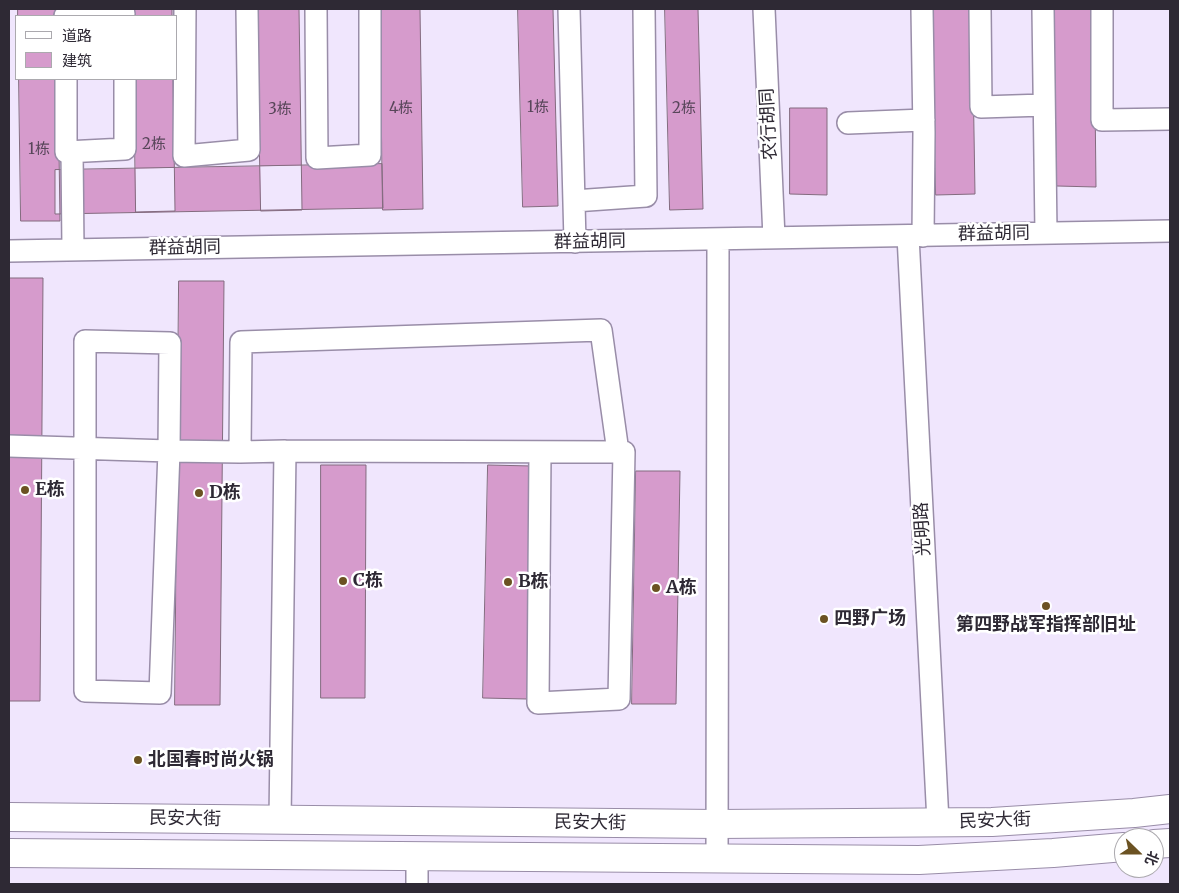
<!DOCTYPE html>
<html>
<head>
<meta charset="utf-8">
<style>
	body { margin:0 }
	#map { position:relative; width:1179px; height:893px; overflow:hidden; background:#f0e6fd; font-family:Merriweather,"Noto Sans SC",serif }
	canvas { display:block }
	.frame { position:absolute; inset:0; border:10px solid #2e2934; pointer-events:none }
	.legend { position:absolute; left:15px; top:15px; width:162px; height:65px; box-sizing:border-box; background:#fff; border:1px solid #aba9ae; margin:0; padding:6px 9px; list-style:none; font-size:15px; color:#2e2934 }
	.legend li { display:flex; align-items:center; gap:10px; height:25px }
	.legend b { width:25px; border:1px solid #aba9ae }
	.north { position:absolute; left:1114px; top:828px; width:50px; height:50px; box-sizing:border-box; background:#fff; border:1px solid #aba9ae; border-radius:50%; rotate:112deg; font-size:14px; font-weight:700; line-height:20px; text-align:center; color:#2e2934 }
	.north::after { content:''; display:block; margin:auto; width:18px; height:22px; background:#6b5222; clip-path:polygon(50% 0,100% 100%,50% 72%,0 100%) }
</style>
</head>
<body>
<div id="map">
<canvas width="1179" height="893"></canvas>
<div class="frame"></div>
<ul class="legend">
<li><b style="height:6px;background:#fff"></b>道路</li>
<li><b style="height:14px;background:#d69bcc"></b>建筑</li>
</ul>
<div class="north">北</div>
</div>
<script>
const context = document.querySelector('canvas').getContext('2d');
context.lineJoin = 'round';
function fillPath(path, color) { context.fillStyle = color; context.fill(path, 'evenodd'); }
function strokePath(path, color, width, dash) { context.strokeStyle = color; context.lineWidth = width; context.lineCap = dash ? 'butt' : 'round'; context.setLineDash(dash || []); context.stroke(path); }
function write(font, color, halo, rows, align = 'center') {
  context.font = font + ' Merriweather,"Noto Sans SC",serif'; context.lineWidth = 5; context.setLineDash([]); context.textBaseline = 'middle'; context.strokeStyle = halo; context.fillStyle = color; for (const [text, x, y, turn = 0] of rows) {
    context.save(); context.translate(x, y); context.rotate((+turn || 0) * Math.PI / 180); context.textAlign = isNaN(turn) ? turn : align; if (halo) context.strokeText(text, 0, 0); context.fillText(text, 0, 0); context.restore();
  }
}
const building = new Path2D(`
	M18 9H57V16H18Z
	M133 9H172V16H133Z
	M257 9H299L302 210 261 211Z
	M380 9H420L423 209 383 210Z
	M518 9H553L558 206 523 207Z
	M665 9H698L703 209 670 210Z
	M932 9H972L975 194 936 195Z
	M1054 9H1094L1096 187 1057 186Z
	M19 79H58L60 221H21Z
	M134 79H173L175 211 136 212Z
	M790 108H827V195L790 194Z
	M382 164 383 208 55 214V170Z
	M9 278H43L40 701H9Z
	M179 281H224L220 705H175Z
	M321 465H366L365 698H321Z
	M488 465 532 466 527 699 483 698Z
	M636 471H680L676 704H632Z`);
fillPath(building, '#d69bcc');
strokePath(building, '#836b7f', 1);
const minor = new Path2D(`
	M185 9 184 156 249 150 247 9
	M316 9 317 158 370 155V9
	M569 9 575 242
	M764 9 774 238
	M922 9 924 133 923 236
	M980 9 981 107 1044 105
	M1043 9 1046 233
	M1102 9V120L1170 119
	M65 16 124 14
	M66 79V152L125 149V79
	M848 123 924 120
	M72 151 73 250
	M574 201 646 196 644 9
	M908 236 938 822
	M9 251 1170 231
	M85 341 170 343 169 451 160 693 85 691Z
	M9 446 169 451 240 452
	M285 451 240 452 241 342 601 330 618 452
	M280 820 285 451 624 452 619 699 538 703 540 452
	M417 856V884
	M717 859 718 240`);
const major = new Path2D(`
	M9 817 717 824 992 822 1134 813 1170 809
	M1154 844 1170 843
	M9 853 919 860 1053 853 1124 847`);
strokePath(minor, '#998da8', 24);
strokePath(major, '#998da8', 30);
strokePath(minor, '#fff', 21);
strokePath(major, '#fff', 28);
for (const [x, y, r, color] of [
	[25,490,5,"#6b5222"],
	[199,493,5,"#6b5222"],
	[343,581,5,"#6b5222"],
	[508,582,5,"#6b5222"],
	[656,588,5,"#6b5222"],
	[1046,606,5,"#6b5222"],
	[824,619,5,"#6b5222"],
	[138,760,5,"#6b5222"]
]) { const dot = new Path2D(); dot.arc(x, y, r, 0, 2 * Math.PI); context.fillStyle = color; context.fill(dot); strokePath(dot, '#fff', 2); }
write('15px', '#58465a', null, [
	["1栋",538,108],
	["4栋",401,109],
	["2栋",684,109],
	["3栋",280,110],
	["2栋",154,145],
	["1栋",39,150]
]);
write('18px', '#2e2934', '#fff', [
	["农行胡同",769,124,-93],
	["群益胡同",994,234,-1],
	["群益胡同",590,242,-1],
	["群益胡同",185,248,-1],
	["光明路",923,529,-93],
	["民安大街",185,819,1],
	["民安大街",995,821,-2],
	["民安大街",590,823,1]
]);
write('bold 18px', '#2e2934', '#fff', [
	["E栋",35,490],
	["D栋",209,493],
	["C栋",353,581],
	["B栋",518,582],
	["A栋",666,588],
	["四野广场",834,619],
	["第四野战军指挥部旧址",1046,625,"center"],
	["北国春时尚火锅",148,760]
], 'left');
</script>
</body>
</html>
